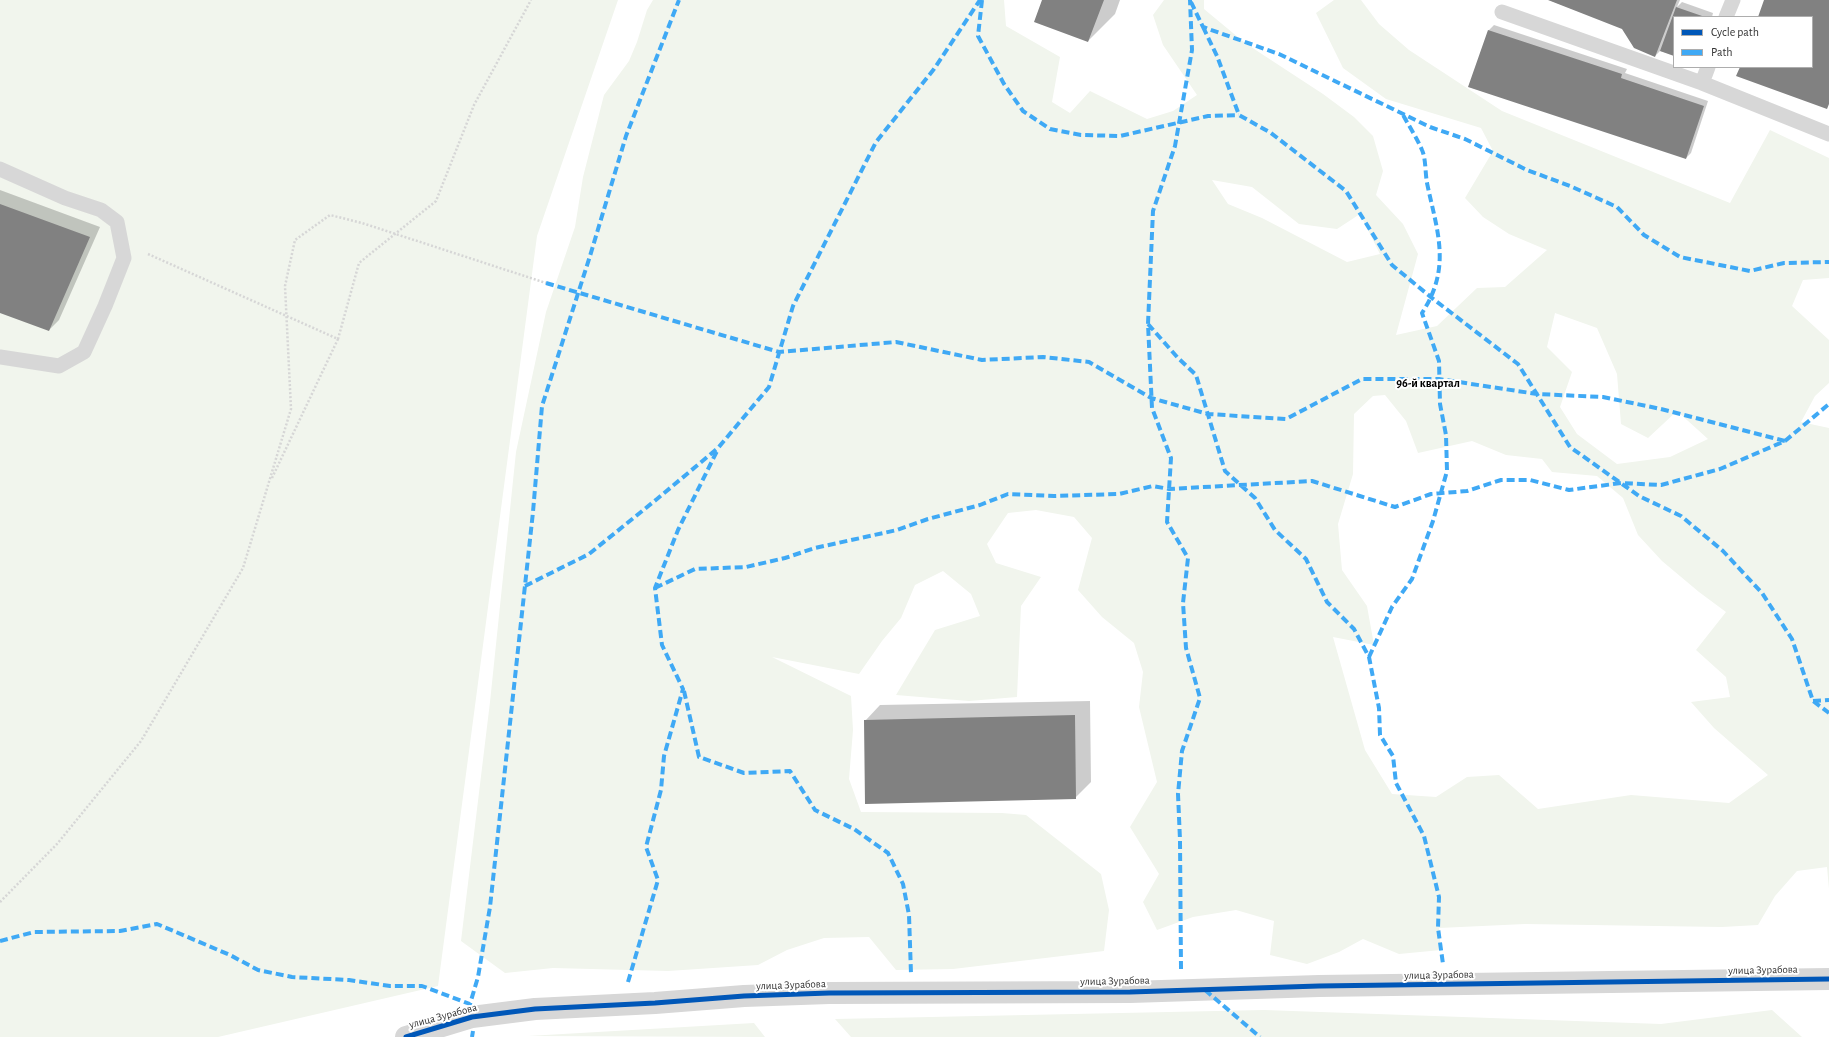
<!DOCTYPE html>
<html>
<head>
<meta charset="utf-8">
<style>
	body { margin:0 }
	#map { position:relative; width:1829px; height:1037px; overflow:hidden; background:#fff; font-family:"Alegreya Sans",sans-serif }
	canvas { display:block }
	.legend { position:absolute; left:1673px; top:16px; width:140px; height:52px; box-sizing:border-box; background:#fff; border:1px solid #adadad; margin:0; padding:5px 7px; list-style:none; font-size:12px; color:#333 }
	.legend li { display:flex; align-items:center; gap:8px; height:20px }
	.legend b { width:20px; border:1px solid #adadad }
</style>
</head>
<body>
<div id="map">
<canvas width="1829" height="1037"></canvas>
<ul class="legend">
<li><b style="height:5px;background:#0057b8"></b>Cycle path</li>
<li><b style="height:5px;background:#3fa9f5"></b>Path</li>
</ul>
</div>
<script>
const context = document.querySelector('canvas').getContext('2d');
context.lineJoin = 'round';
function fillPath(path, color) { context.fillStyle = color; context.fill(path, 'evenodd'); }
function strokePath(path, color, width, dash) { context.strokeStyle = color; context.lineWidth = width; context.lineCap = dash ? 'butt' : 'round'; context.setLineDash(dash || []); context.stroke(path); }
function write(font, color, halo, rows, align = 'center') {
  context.font = font + ' "Alegreya Sans",sans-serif'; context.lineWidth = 4; context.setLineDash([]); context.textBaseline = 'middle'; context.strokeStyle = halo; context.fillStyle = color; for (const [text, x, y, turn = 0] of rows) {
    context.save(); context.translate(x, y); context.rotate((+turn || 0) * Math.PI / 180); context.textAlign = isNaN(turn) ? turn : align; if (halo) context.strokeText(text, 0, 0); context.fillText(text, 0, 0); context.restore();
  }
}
fillPath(new Path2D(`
	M0 0H618L537 236 438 986 218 1037H0Z
	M653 0H1004L1006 26 1060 57 1052 102 1070 113 1090 91 1147 119 1173 111 1197 95 1163 45 1153 15 1164 0H1204V9L1245 43 1323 94 1354 117 1373 136 1383 171 1376 195 1403 224 1418 254 1396 335 1437 326 1477 288 1505 287 1547 250 1509 234 1483 217 1465 198 1493 151 1481 128 1386 99 1343 68 1316 13 1334 0H1361L1379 24 1409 50 1502 111 1730 203 1770 130 1829 158V278L1803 280 1792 306 1829 340V383L1815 396 1801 422 1829 428V889L1827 867 1797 871 1775 896 1758 925 1722 927 1525 924 1439 928 1441 950 1399 954 1363 939 1339 952 1307 964 1270 955 1274 921 1236 910 1193 917 1157 930 1143 902 1159 874 1130 827 1157 782 1139 707 1143 672 1134 643 1102 617 1078 590 1092 538 1074 517 1036 510 1008 513 987 544 996 563 1041 577 1021 606 1017 697 969 701 896 695 935 630 980 616 971 594 943 571 915 585 901 618 882 641 859 674 772 657 851 696 853 730 849 779 861 812 1002 813 1026 815 1101 874 1109 910 1104 951 953 969 896 970 869 937 824 938 787 950 758 965 668 971 553 968 505 973 461 941 490 702 516 452 546 312 575 227 583 177 604 95 629 61 637 42 647 10ZM1212 180 1252 187 1299 224 1337 229 1360 214 1380 254 1347 262 1262 218 1228 204ZM1555 313 1597 328 1617 374 1621 424 1648 438 1677 411 1708 439 1670 457 1617 464 1577 434 1560 407 1572 372 1547 347ZM1385 395 1406 421 1418 453 1472 441 1506 455 1542 459 1552 472 1597 476 1623 498 1638 535 1662 561 1699 592 1726 612 1696 650 1726 677 1730 697 1691 702 1714 728 1768 775 1729 803 1631 795 1538 809 1499 775 1467 777 1436 797 1392 794 1365 750 1333 637 1374 645 1367 606 1342 570 1338 524 1353 474 1354 414 1373 396Z
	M1264 1010 1661 1024 1772 1010 1802 1037H851L835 1019Z
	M754 1023 765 1037 528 1036Z`), '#f1f5ed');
fillPath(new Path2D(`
	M1044 0H1120L1115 14 1088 41Z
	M1549 0H1680L1677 7 1682 2 1713 13 1712 17H1674V55L1660 51 1655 56 1622 28Z
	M1494 25 1627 69 1625 73 1708 101 1691 153 1686 158 1470 87 1489 30Z
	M0 190 100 227 59 320 49 330 0 312Z
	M1090 701 1091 782 1075 798 865 721 880 705Z`), '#0003');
fillPath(new Path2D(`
	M1042 0H1104L1088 42 1034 22Z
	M1548 0H1677L1655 57 1634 48 1622 29Z
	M1764 0H1829V104L1827 109 1736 76 1740 67H1812V17H1758Z
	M1676 7 1705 17H1674V56L1660 51Z
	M1488 30 1622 74 1621 78 1704 106 1686 159 1468 87Z
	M0 204 90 237 49 331 0 313Z
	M1075 715 1076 799 865 804 864 720Z`), '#818181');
strokePath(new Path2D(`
	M148 254 338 339 359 263 436 201 474 105 531 0
	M272 478 338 339
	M0 902 57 844 141 741 243 568 291 409 285 286 295 240 330 215 362 223 546 283`), '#d6d6d6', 2.5, [2, 2]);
strokePath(new Path2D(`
	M1502 12 1702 83
	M1726 17 1733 0
	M1708 67 1702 83 1829 134
	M0 169 65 198 101 210 117 222 124 258 105 306 84 352 59 366 0 357`), '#d7d7d7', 15);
strokePath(new Path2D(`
	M406 1037 472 1017 535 1009 655 1003 744 996 829 993 1130 992 1319 986 1829 979`), '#d7d7d7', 22);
strokePath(new Path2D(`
	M982 0 978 36 1004 84 1023 111 1050 129 1081 135 1120 136 1208 116 1239 115
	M1191 2 1203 27 1279 54 1430 127 1465 139 1527 170 1570 186 1617 207 1644 235 1680 257 1750 271 1784 263 1829 262
	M1203 27 1217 56 1239 115 1271 133 1346 191 1392 265 1432 298 1518 364 1570 447 1639 496 1681 516 1723 551 1762 593 1792 639 1813 701 1829 713
	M546 283 779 352 896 342 982 360 1043 357 1089 362 1151 398 1208 414 1286 419 1362 379H1439L1537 394 1603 397 1661 409 1785 441
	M1148 324 1178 358 1196 375 1225 471 1255 498 1275 530 1306 559 1327 602 1354 629 1369 657 1379 708 1380 735 1393 756 1396 783 1424 836 1439 897 1438 928 1443 964
	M525 586 589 554 657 499 718 448 769 387 793 306 876 142 934 69 980 0
	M655 588 695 569 746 567 785 558 815 548 897 530 928 519 980 505 1008 494 1054 496 1119 494 1153 486 1169 489 1312 481 1395 507 1431 494 1467 491 1501 480H1530L1569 490 1621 483 1661 485 1720 469 1785 441 1829 404
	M1369 657 1392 607 1412 579 1433 521 1447 471 1446 435 1440 404 1439 361 1422 313C1452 267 1437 231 1427 183 1425 172 1426 159 1422 150 1417 138 1409 126 1403 115
	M684 691 699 757 744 773 790 771 815 810 854 829 888 853 903 884 909 915 911 974
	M1813 701 1829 700
	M0 941 34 932 120 931 157 924 230 955 258 970 292 977 349 980 390 986H422L470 1004 478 977 490 907 533 512 542 406 590 256 626 136 679 0
	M1181 969 1180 840 1178 794 1182 751 1200 698 1186 648 1183 603 1188 558 1167 522 1171 458 1152 408 1148 324 1153 211 1175 146 1192 50 1190 0
	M628 982 658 880 646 847 661 790 664 756 683 689 662 645 655 588 678 530 717 451
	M1205 990 1260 1037
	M472 1037 473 1031`), '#3fa9f5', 4, [8, 4]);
strokePath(new Path2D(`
	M406 1037 472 1017 535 1009 655 1003 744 996 829 993 1130 992 1319 986 1829 979`), '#0057b8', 5);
write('11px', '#333', '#fff', [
	["улица Зурабова",1763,970,-1],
	["улица Зурабова",1439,975,-1],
	["улица Зурабова",1115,981,-1],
	["улица Зурабова",791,985,-2],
	["улица Зурабова",443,1016,-15]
]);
write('bold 12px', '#000', '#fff', [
	["96-й квартал",1428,383]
]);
</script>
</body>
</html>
